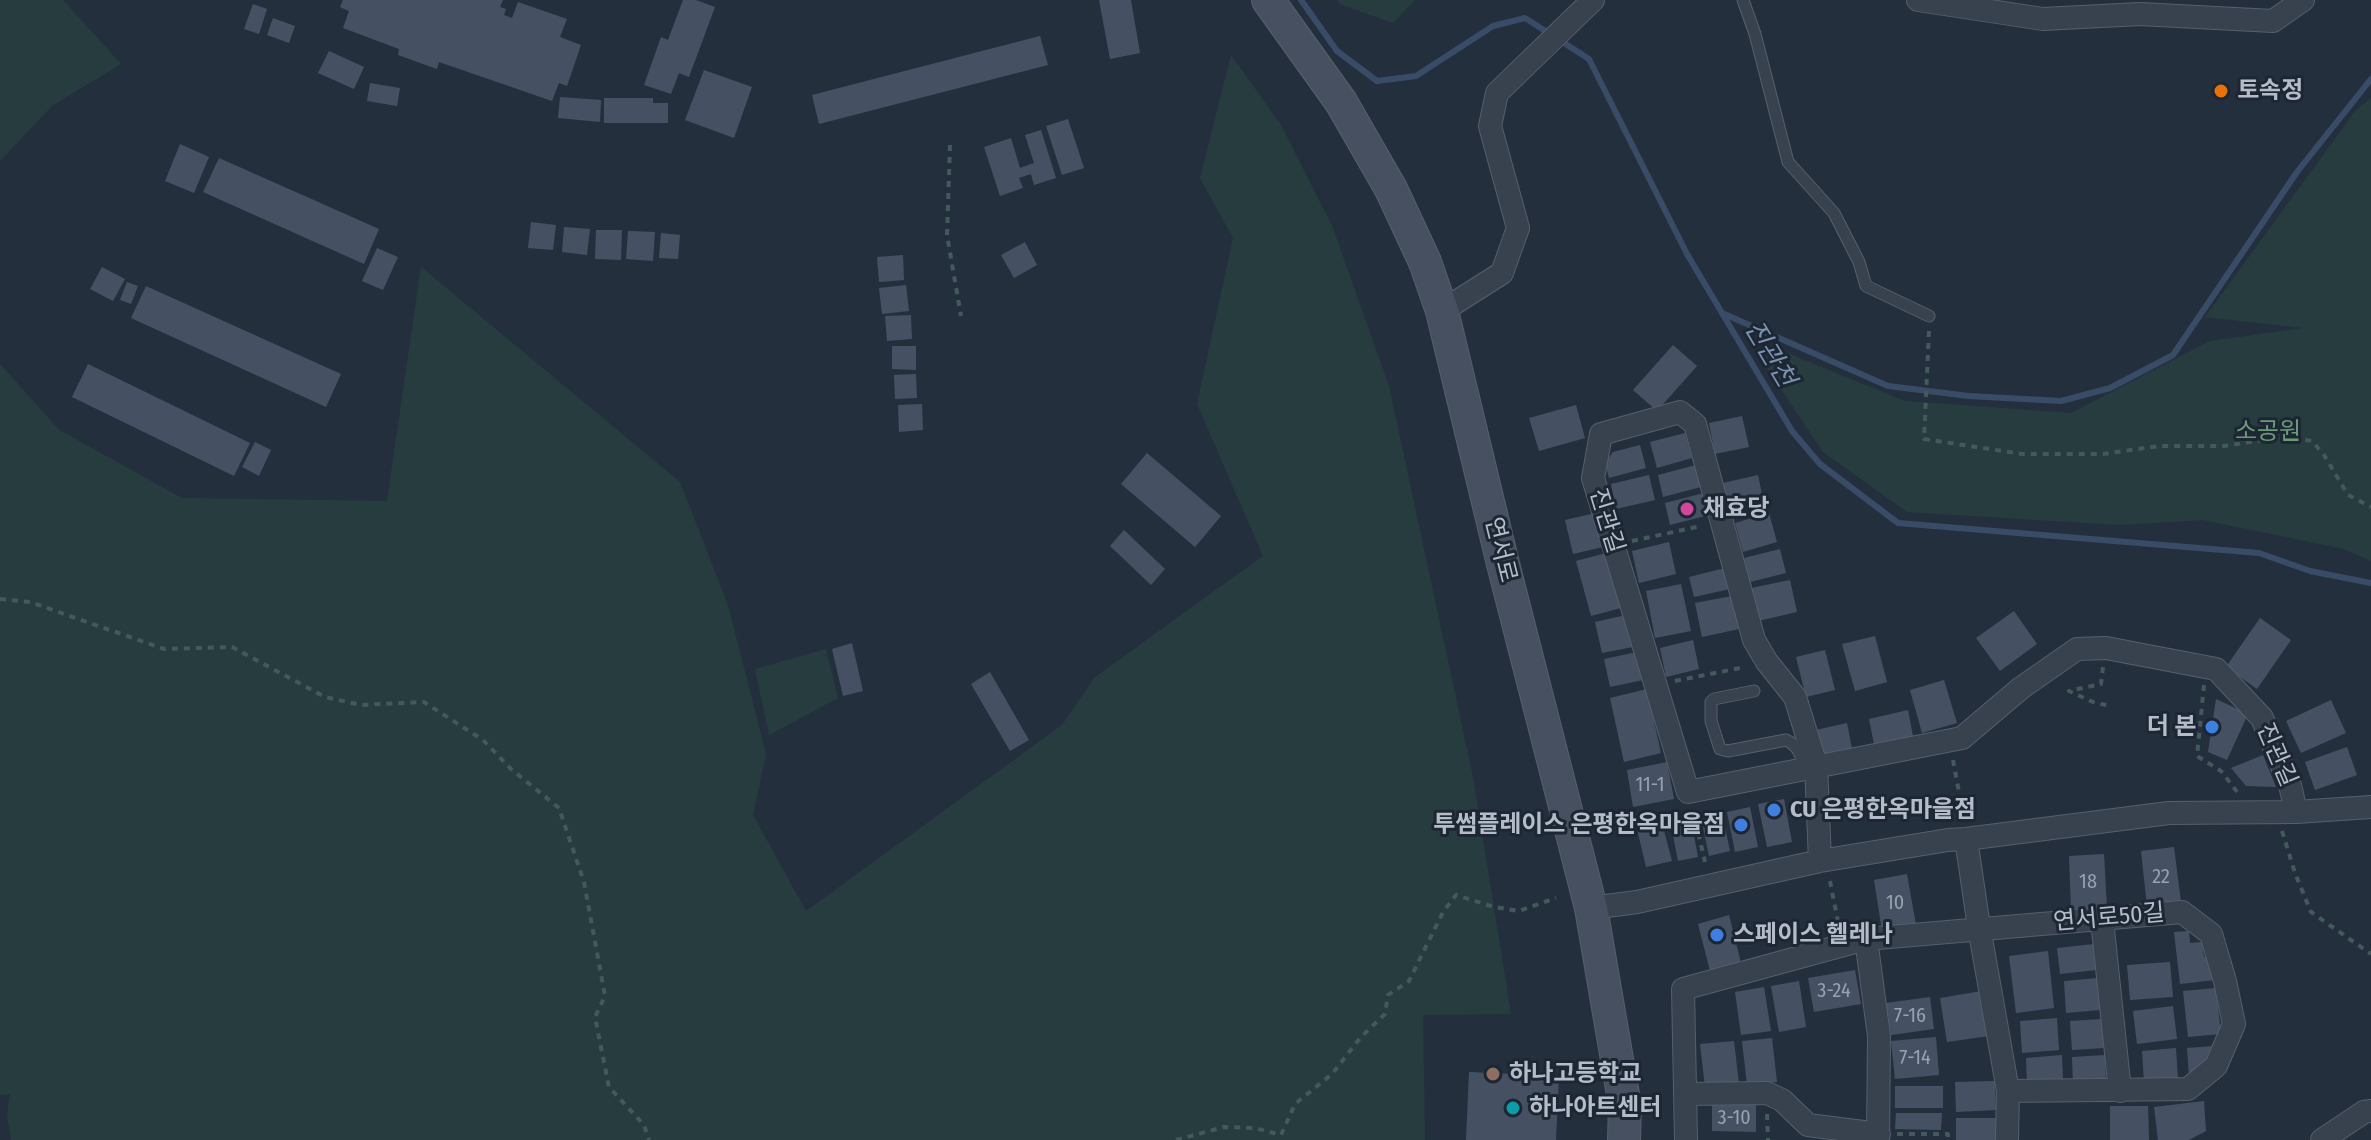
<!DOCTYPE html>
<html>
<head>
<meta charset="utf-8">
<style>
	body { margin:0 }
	canvas { display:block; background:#242f3e }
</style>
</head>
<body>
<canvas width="2371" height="1140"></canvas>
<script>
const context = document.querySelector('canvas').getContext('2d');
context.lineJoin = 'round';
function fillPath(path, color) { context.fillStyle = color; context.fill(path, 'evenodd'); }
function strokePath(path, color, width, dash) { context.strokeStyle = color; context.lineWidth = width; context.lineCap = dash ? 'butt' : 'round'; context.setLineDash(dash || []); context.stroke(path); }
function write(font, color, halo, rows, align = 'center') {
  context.font = font + ' "Fira Sans Condensed","Noto Sans KR",sans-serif'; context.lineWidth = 6; context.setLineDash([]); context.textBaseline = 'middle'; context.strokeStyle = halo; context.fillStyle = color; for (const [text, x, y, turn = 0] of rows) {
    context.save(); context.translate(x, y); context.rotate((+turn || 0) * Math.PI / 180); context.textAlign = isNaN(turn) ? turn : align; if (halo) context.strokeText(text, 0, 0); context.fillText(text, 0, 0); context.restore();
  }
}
fillPath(new Path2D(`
	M0 0H63L121 64 52 106 0 161Z
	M1337 0H1415L1393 23 1340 4Z
	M1231 55 1281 125 1333 228 1389 386 1473 777 1511 1014 1423 1015 1425 1140H11L7 1115 10 1094 0 1095V364L59 430 182 498 387 501 421 267 680 482 728 605 766 754 753 815 806 911 1062 725 1095 677 1263 556 1197 404 1233 238 1200 178Z
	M2371 98V561L2344 549 2203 520 2120 525 1907 512 1823 452 1759 356 1763 343 1905 401 2071 413 2210 341 2303 328 2205 317 2356 110Z
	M826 649 838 698 769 735 755 669Z`), '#263c3f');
strokePath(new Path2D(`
	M1301 0 1337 51 1377 81 1416 76 1493 26 1525 18 1589 59 1687 254 1792 431 1820 464 1898 523 2259 553 2310 571 2371 583
	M1722 313 1888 386 1969 396 2061 401 2110 388 2173 355 2297 172 2371 79`), '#394c67', 6);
fillPath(new Path2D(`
	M343 0H503L500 7 506 9 504 15 512 18 518 2 567 19 560 37 581 45 567 86 559 83 552 101 439 62 437 69 398 55 399 49 343 28 349 11 340 7Z
	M683 0H696L715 7 689 77 679 73 671 94 644 85 661 37 668 40Z
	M1099 0H1131L1140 53 1110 59Z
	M253 4 267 9 259 34 244 29Z
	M273 18 295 26 289 43 267 35Z
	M1040 36 1048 65 819 124 812 95Z
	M329 51 364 67 354 89 318 73Z
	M704 70 752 87 734 138 685 120Z
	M370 83 400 88 397 106 367 101Z
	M560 97 601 100 600 122 558 118Z
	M604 98H653V103H668V123H604Z
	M1068 119 1084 168 1062 175 1046 126Z
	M1041 130 1056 178 1034 185 1031 174 1019 178 1023 188 1000 196 984 147 1011 138 1020 168 1034 163 1025 135Z
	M180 144 209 157 194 193 165 181Z
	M219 158 379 229 364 264 203 192Z
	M531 222 556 225 553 250 528 248Z
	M564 227 590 229 587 255 562 252Z
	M596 230H622L621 260 595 259Z
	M628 231 655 232 653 261 626 259Z
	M661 233 680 235 678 259 659 258Z
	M1025 242 1037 265 1014 278 1001 255Z
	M377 248 398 257 383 290 362 281Z
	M903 255 904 280 879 282 877 257Z
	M102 267 125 279 113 301 90 289Z
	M127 282 138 286 131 304 120 300Z
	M906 285 909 311 882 314 879 288Z
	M146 286 341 374 326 407 131 318Z
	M911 315 912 339 887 341 885 316Z
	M1673 345 1697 366 1657 411 1633 390Z
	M892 346H916V370L892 369Z
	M88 364 250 443 234 476 72 397Z
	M916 374 917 398 895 399 894 375Z
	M922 404 923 430 899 432 898 405Z
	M1576 405 1585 438 1539 451 1529 418Z
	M1742 416 1749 447 1715 454 1709 423Z
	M1685 433 1692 458 1657 468 1650 442Z
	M255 442 271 450 259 476 242 467Z
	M1640 445 1646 468 1609 478 1605 463 1613 452Z
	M1147 453 1221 516 1195 547 1121 484Z
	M1696 465 1701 487 1663 497 1658 475Z
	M1649 475 1655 500 1616 509 1611 484Z
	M1758 475 1764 504 1730 512 1723 483Z
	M1704 493 1709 515 1670 525 1665 503Z
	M1595 513 1603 547 1573 554 1565 520Z
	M1769 513 1777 542 1743 552 1735 523Z
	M1124 530 1165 569 1151 585 1110 546Z
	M1669 542 1676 574 1639 583 1632 551Z
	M1780 549 1786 573 1750 582 1744 558Z
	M1606 553 1621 608 1591 616 1576 561Z
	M1725 568 1730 589 1694 597 1689 577Z
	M1790 580 1797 612 1758 621 1751 588Z
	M1681 584 1691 631 1655 638 1646 591Z
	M1732 596 1739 629 1702 637 1695 603Z
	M2014 611 2037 644 2000 671 1976 638Z
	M1626 615 1633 647 1602 653 1595 622Z
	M2260 618 2291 640 2257 689 2226 667Z
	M1875 636 1887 682 1855 691 1842 644Z
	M1693 640 1699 669 1666 677 1660 648Z
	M852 643 863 691 843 696 832 649Z
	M1825 650 1835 690 1806 697 1796 657Z
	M1637 652 1643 680 1610 687 1604 659Z
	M990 672 1029 740 1010 751 971 684Z
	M1944 680 1957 723 1922 733 1910 690Z
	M1647 689 1661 753 1624 762 1610 698Z
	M2216 699 2248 714 2227 760 2208 752Z
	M2331 700 2346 733 2301 753 2286 721Z
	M1908 710 1913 736 1874 744 1869 719Z
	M1847 723 1852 749 1821 756 1816 730Z
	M2347 747 2357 775 2315 790 2305 762Z
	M2263 755 2276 787 2246 786 2231 768Z
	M1667 762 1674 799 1633 807 1627 770Z
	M1784 799 1792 842 1767 847 1758 804Z
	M1750 807 1758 847 1735 852 1727 812Z
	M1722 813 1730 851 1709 856 1701 818Z
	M1690 815 1698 857 1678 861 1670 820Z
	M1662 823 1672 861 1646 867 1637 829Z
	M2174 847 2181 902 2147 906 2141 851Z
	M2104 854 2107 908 2071 910 2069 856Z
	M1907 874 1916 925 1882 931 1874 880Z
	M1729 915 1741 963 1710 971 1698 924Z
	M2189 931 2190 943 2202 942 2204 957 2213 956 2215 980 2180 984 2174 932Z
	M2094 944 2097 970 2060 974 2057 948Z
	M2048 951 2054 1008 2016 1013 2009 956Z
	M2170 962 2173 997 2130 1000 2127 965Z
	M1855 970 1861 1004 1814 1012 1808 978Z
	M2098 978 2100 1010 2066 1013 2064 981Z
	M1799 981 1806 1027 1779 1032 1771 986Z
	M1764 987 1771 1031 1741 1035 1735 992Z
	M2216 988 2221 1034 2188 1037 2183 991Z
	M1982 991 1989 1036 1947 1042 1940 998Z
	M1930 997 1934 1029 1891 1035 1886 1003Z
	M2173 1006 2177 1039 2137 1044 2133 1011Z
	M2057 1018 2059 1050 2022 1053 2020 1021Z
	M2102 1019 2104 1048 2072 1050 2070 1021Z
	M1936 1037 1939 1075 1895 1079 1891 1041Z
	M1772 1038 1777 1082 1747 1085 1742 1041Z
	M1734 1041 1739 1084 1705 1087 1700 1044Z
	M2215 1046 2209 1061 2189 1076 2187 1048Z
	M2176 1048 2178 1080 2144 1082 2142 1051Z
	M2062 1055 2063 1081 2027 1084 2026 1058Z
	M2105 1055 2106 1082 2073 1083 2072 1057Z
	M1469 1072 1559 1076 1556 1140H1466Z
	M1995 1081 1996 1110 1956 1112 1955 1082Z
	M1895 1086H1943V1108H1895Z
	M2204 1101 2206 1131 2189 1140H2158L2154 1107Z
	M1712 1105H1756V1132L1712 1131Z
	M2110 1106H2148L2149 1140H2110Z
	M1896 1113H1942L1941 1130 1895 1129Z
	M1956 1118H1998V1140H1956Z`), '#455162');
const lane = new Path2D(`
	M1743 0 1755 34 1788 162 1834 213 1859 262 1866 286 1929 316
	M1754 691 1714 699 1711 702V721L1720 749 1728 751 1786 740C1799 746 1802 756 1803 769`);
const street = new Path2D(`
	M1918 0 2043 19 2140 14 2273 21 2303 0
	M1442 311 1502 273 1518 228 1490 126 1497 93 1593 0
	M1966 839 1979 927 2008 1091 2007 1140
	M1820 861 1816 765 1795 697 1767 662 1754 640 1695 424 1680 412 1601 434 1593 478 1688 792 1962 738 2021 688 2077 649 2106 648 2216 669 2262 718 2290 785 2296 812
	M1591 908 1637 902 1820 861 1948 840 1966 839 2169 813 2296 812 2371 807
	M2102 920 2120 1091
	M1866 939 1879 1036 1878 1140
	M1685 1094 1767 1093 1782 1100 1808 1125 1879 1134
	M1686 1140 1683 989 1866 939 2182 912 2211 934 2225 981 2234 1024 2216 1066 2188 1089 2008 1091
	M2322 1140 2364 1112 2371 1111`);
const secondary = new Path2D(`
	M1268 0 1341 102 1391 189 1425 262 1442 311 1503 564 1591 908 1625 1106 1624 1140`);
strokePath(lane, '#565f6c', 13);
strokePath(street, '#565f6c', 24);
strokePath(secondary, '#565f6c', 34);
strokePath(new Path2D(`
	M950 145 947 235 961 316
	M1929 331 1924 439 2022 454H2103L2159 446H2224L2285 437 2312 441 2324 455 2348 495 2371 507
	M1632 541 1701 526
	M0 599 30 602 164 649 232 647 325 697 361 705 424 702 483 740 511 769 559 808 584 882 605 996 595 1017 609 1087 644 1125 649 1140
	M2103 667 2101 684 2069 691 2095 703 2107 705
	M1675 681 1745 667
	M2204 685 2197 756 2221 771 2238 793
	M1953 760 1964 819
	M1693 810 1705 862
	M2282 831 2295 873 2311 912 2371 954
	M1830 881 1839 927
	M1767 1114 1768 1140
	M1897 1134H1948V1140
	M1176 1140 1224 1127 1255 1128 1281 1135 1295 1104 1332 1074 1360 1038 1385 1014 1388 995 1409 981 1443 912 1456 895 1494 907 1519 911 1556 898`), '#44595c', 4, [6, 6]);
strokePath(lane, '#38414e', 11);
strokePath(street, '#38414e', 22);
strokePath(secondary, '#465061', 32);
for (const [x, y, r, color] of [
	[2221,91,8,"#e8710a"],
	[1687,509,8,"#d1479c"],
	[2212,727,8,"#3f7fe0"],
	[1774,810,8,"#3f7fe0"],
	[1741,825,8,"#3f7fe0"],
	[1717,935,8,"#3f7fe0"],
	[1493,1074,8,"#8d6e63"],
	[1513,1108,8,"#0f9aa8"]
]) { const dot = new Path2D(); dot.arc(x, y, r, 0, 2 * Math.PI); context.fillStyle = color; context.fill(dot); strokePath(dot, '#1d2633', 3); }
write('20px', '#98a1af', null, [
	["11-1",1650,785],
	["22",2161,877],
	["18",2088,882],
	["10",1895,903],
	["3-24",1834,991],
	["7-16",1910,1016],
	["7-14",1915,1058],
	["3-10",1734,1118]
]);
write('bold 24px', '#b4bcc9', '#1d2633', [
	["토속정",2237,91],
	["채효당",1703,509],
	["더 본",2196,727,"right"],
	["CU 은평한옥마을점",1790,810],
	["투썸플레이스 은평한옥마을점",1725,825,"right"],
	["스페이스 헬레나",1733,935],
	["하나고등학교",1509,1074],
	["하나아트센터",1529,1108]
], 'left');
write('24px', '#6b9a76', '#1d2633', [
	["소공원",2268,432]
]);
write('24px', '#b4bcc9', '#1d2633', [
	["진관길",1606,521,73],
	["연서로",1500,550,76],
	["진관길",2276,755,67],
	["연서로50길",2109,918,-5]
]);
write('italic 26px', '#7c92b1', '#1d2633', [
	["진관천",1769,354,59]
]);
</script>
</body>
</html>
